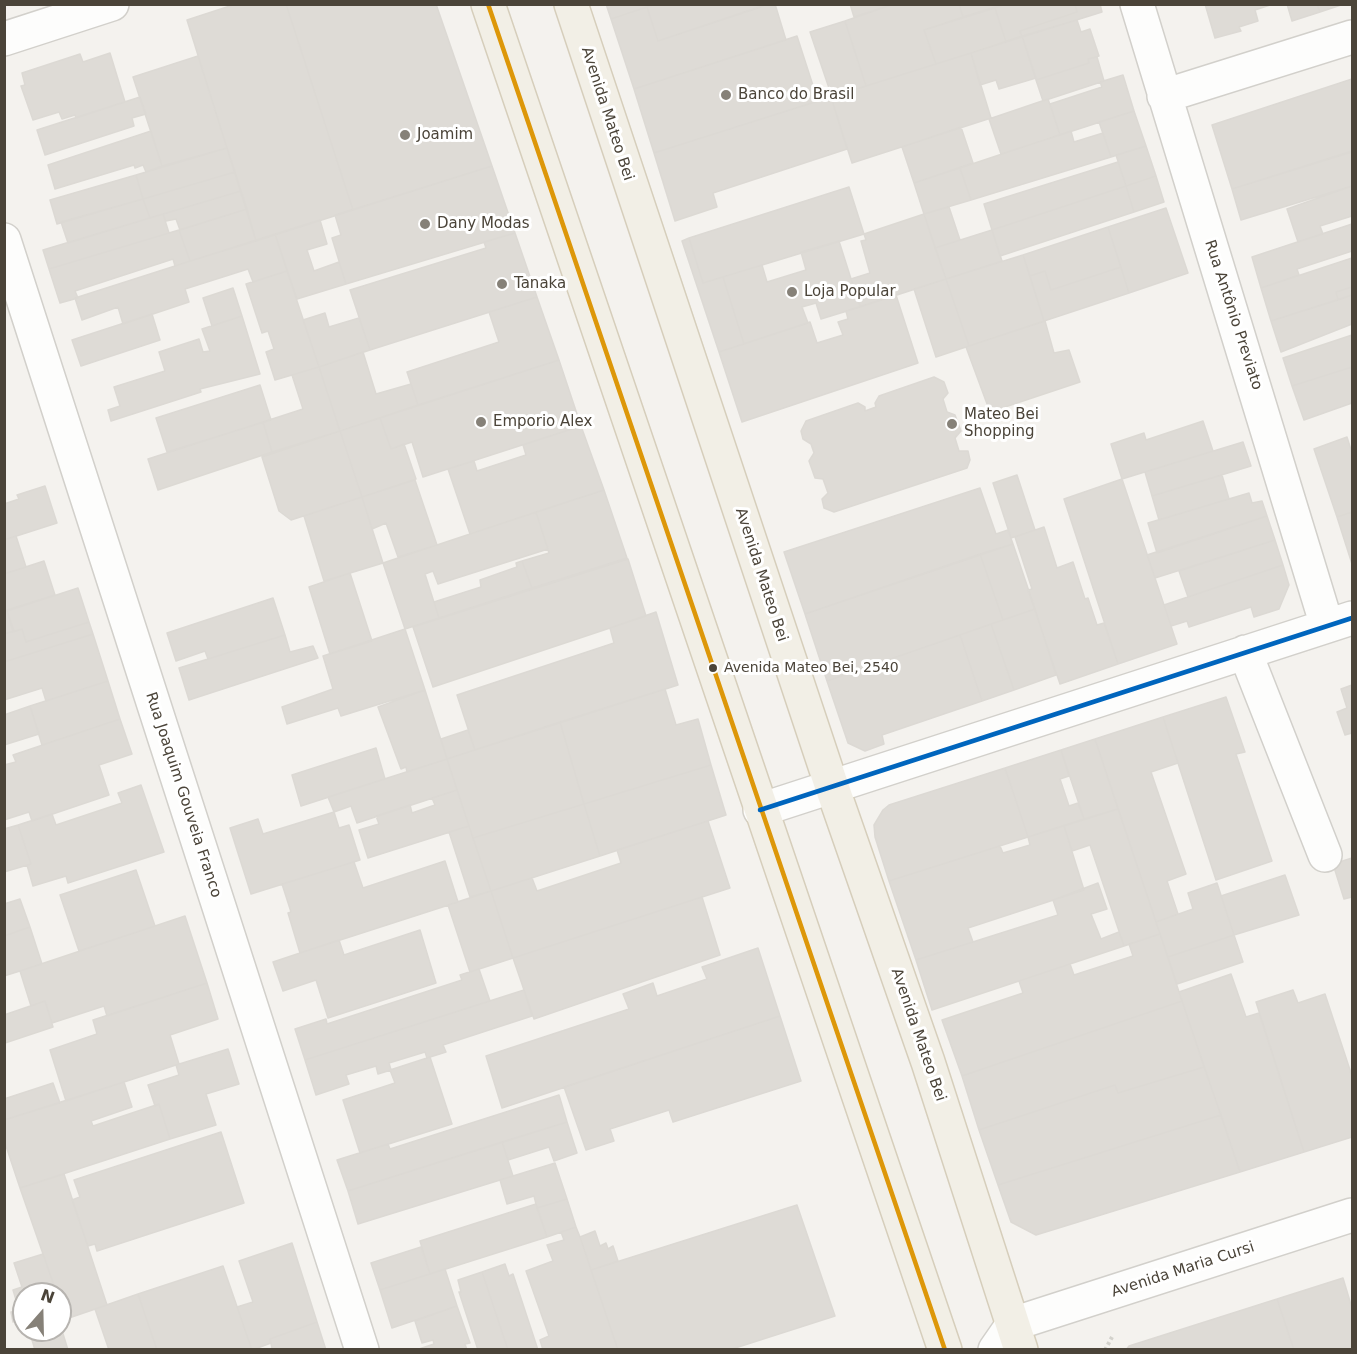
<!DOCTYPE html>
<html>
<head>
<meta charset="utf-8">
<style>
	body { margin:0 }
	#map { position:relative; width:1357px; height:1354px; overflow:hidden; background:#f4f2ee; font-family:"DejaVu Sans",sans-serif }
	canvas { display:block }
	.frame { position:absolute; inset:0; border:6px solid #4b4439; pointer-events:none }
	.north { position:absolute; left:12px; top:1282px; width:60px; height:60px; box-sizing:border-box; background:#fff; border:2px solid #b7b4b0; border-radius:50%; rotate:20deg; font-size:16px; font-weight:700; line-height:24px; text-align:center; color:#4b4439 }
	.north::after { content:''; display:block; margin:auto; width:21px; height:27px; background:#868178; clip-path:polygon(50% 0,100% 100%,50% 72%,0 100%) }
</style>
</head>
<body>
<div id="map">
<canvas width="1357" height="1354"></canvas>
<div class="frame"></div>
<div class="north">N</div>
</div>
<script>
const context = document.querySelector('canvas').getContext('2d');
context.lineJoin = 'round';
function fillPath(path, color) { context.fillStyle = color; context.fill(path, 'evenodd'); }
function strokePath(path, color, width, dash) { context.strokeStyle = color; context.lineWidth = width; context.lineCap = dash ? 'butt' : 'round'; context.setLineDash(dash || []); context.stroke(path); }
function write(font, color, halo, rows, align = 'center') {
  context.font = font + ' "DejaVu Sans",sans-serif'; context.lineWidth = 6; context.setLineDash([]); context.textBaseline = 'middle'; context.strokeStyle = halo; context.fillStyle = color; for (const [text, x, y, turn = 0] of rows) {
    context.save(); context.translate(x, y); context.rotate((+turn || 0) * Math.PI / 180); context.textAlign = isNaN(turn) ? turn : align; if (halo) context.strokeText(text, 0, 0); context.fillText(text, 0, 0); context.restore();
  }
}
const building = new Path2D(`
	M236 4H286L353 210 256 241 187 20Z
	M286 4H436L492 166 353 210Z
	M606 4H656L611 19Z
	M656 4H760L761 7 658 41 647 7Z
	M768 4H775L786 40 634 89 611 19 647 7 658 41Z
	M850 4H894L854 17Z
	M894 4H959L963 17 924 30 936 64 866 86 845 21Z
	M959 4H1005L963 17Z
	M1005 4H1075L1077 12 1020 31 1022 37 1006 42 995 8Z
	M1075 4H1100L1102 12 1022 37 1020 31 1077 12Z
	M1205 4H1273L1255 10 1258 21 1239 27 1241 31 1215 38Z
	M1287 4H1317L1320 12 1292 21Z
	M1317 4H1344L1320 12Z
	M995 8 1006 42 936 64 924 30Z
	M1077 20 1081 32 1090 29 1099 56 1088 59 1089 63 1036 80 1022 36Z
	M845 21 866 86 832 97 810 32Z
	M797 36 818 101 654 153 634 89Z
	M1022 36 1036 78 999 89 996 80 980 85 971 53Z
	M110 53 125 102 76 118 75 115 62 119 59 112 33 120 21 86 25 85 22 73 80 54 83 62Z
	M971 53 991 118 852 163 831 97Z
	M198 56 227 148 162 166 133 77Z
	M1097 57 1104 81 1043 101 1036 80 1089 63 1088 59Z
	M1123 75 1134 111 1060 135 1050 104 1102 87 1100 82Z
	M1352 79V151L1232 189 1212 125Z
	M140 97 146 114 132 118 134 126 45 155 37 130Z
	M831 97 847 149 713 193 717 207 675 221 654 153Z
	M1048 99 1060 135 1001 154 989 119Z
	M1134 111 1146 146 1111 157 1099 122Z
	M961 127 973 163 914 183 902 147Z
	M151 131 162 166 146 172 143 165 135 168 134 165 55 189 48 165Z
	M1071 131 1074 142 1103 133 1111 157 971 200 960 168Z
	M1146 146 1156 176 1126 186 1116 155Z
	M227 148 235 172 143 199 136 175Z
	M1352 152V186L1241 220 1232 189Z
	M1118 162 1126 186 992 230 984 204Z
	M492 166 515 233 346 284 332 238 341 235 335 215Z
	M960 168 971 200 924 214 914 183Z
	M235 172 241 191 150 218 143 199Z
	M136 175 143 199 57 224 50 200Z
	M1156 176 1164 202 1134 212 1126 186Z
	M1126 186 1134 212 1000 256 992 230Z
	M1352 186V216L1320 226 1323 234 1298 242 1287 209Z
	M849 187 864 234 703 283 689 238Z
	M241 191 247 209 180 230 176 219 166 221 163 214Z
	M143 199 150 218 68 243 61 222Z
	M949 207 960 240 935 248 924 214Z
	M1166 208 1188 273 1129 293 1108 227Z
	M247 209 256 241 190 261 179 230Z
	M163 214 169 233 49 269 43 250Z
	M924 214 946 279 860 307 851 279 870 273 861 241 866 240 864 234Z
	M320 220 327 244 307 250 314 271 339 262 346 284 297 299 275 234Z
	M1352 224V251L1297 269 1299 275 1261 288 1252 257Z
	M1108 227 1121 267 1051 290 1045 271 1030 276 1023 255Z
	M179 230 190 261 175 266 173 259 75 291 78 298 60 303 49 269Z
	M992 230 1002 261 946 279 935 248Z
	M515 233 537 297 370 350 350 290 486 248 484 242Z
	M275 234 287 271 253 282 248 269 185 289 189 302 123 324 118 307 82 320 75 298Z
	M689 238 703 283 723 277 744 344 719 352 682 241Z
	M839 241 860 307 821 319 816 303 802 307 808 323 744 344 723 277 762 265 767 282 806 270 801 252Z
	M1023 255 1044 321 969 346 946 279Z
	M1352 258V287L1336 292 1338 300 1271 321 1261 288Z
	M1121 267 1129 293 1044 321 1030 276 1045 271 1051 290Z
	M287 271 319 367 275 380 266 352 274 349 268 331 262 333 246 284Z
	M946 279 969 346 936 357 914 289Z
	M1352 287V295L1338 300 1336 292Z
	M233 288 242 316 212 326 203 298Z
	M896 295 918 363 742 422 719 352 810 322 817 343 843 335 838 322 848 319 846 311Z
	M1352 295V324L1281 352 1271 321Z
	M537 297 559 360 418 405 407 372 499 342 489 312Z
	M325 313 329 327 359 318 370 350 319 367 303 320Z
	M152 314 160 340 81 366 72 340Z
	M242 316 260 374 200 389 201 392 111 421 108 410 120 406 114 387 165 371 159 352 199 339 203 352 210 351 202 329Z
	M1045 321 1054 353 1069 350 1080 382 990 412 966 347Z
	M1352 335V367L1292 386 1283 358Z
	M363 352 376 394 411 384 418 405 340 431 319 367Z
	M559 360 581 426 423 477 412 442 391 449 380 418Z
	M319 367 340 431 272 452 263 422 303 409 292 375Z
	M1352 367V403L1304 420 1292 386Z
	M934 377 944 382 948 393 943 399 947 412 955 415 961 431 955 438 959 451H968L970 460 967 468 834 512 824 508 822 499 828 493 823 479 815 478 809 461 814 453 811 444 803 439 801 431 806 421 858 403 865 407V411L876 407 875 403 879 396Z
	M260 385 271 420 167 452 156 418Z
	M380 418 391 449 404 444 416 479 362 497 340 431Z
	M1203 421 1213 451 1122 479 1111 444 1144 433 1146 440Z
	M263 422 272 452 158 490 148 459Z
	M581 426 604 490 470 534 448 469 474 461 477 471 526 455 523 445Z
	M340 431 362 497 291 520 279 511 262 457Z
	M1347 437 1352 453V512L1337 517 1314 449Z
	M1243 442 1251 466 1152 496 1145 472Z
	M1017 475 1035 530 1011 538 993 483Z
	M1222 475 1229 499 1159 520 1152 496Z
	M1122 479 1177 644 1118 664 1064 499Z
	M415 480 437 545 398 557 386 523 372 529 362 497Z
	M45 486 57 523 4 540V504L19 499 17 495Z
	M980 488 996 534 1008 530 1013 544 805 614 784 552Z
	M604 490 627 558 532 588 522 561 549 553 536 512Z
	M1249 493 1252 503 1262 501 1267 516 1157 553 1148 523Z
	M362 497 383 563 324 581 304 516Z
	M536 512 548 549 438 584 433 571 425 574 439 618 405 629 383 563Z
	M1352 512V564L1337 517Z
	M1267 516 1275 540 1155 578 1147 555Z
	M1044 527 1057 568 1073 562 1085 599 1088 598 1097 625 1104 623 1118 664 1060 684 1028 590 1032 589 1015 537Z
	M16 536 26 567 4 574V540Z
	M1275 540 1283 565 1188 597 1179 571Z
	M1013 544 1035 609 1003 620 980 554Z
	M980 554 1003 620 827 681 805 614Z
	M628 559 646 616 433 687 413 627Z
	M44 561 55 595 4 611V574Z
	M522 561 532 588 439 618 434 602 481 587 480 580 517 567 516 563Z
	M1283 565 1289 585 1279 609 1254 617 1251 607 1189 627 1187 621 1171 626 1164 605Z
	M350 573 372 641 330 654 309 587Z
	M78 588 89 622 26 642 22 629 13 632 7 611Z
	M273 598 285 635 208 659 205 651 176 661 167 633Z
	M1035 609 1056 675 1014 690 991 624Z
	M4 611H7L14 631 4 634Z
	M656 612 678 685 475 750 457 695 614 643 610 628Z
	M89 622 93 634 4 662V634L22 629 26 642Z
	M991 624 1014 690 982 701 960 635Z
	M405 629 425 690 341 716 338 708 287 724 282 707 333 689 323 656Z
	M93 634 108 681 46 701 42 688 4 700V662Z
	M285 635 290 652 313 646 318 658 189 700 179 668Z
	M960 635 982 701 882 735 884 744 865 751 848 743 827 681Z
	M108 681 120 719 42 745 30 706Z
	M1352 685V733L1345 735 1337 712 1347 708 1341 689Z
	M665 689 676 725 698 719 711 765 584 804 560 722Z
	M425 690 447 759 407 772 406 767 401 769 378 707Z
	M1226 697 1245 752 1236 754 1272 861 1216 880 1163 717Z
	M30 706 39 734 4 745V715Z
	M1163 717 1178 763 1151 772 1186 874 1167 881 1178 914 1156 922 1095 739Z
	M120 719 132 754 99 765 109 795 32 821 29 812 4 820V765L16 762 13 755Z
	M560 722 584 804 473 838 447 759Z
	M468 730 475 750 447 759 441 739Z
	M1095 739 1118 809 1084 819 1061 750Z
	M376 748 385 779 301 806 292 775Z
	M1061 750 1069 776 1060 779 1069 806 1078 803 1084 819 1028 837 1005 768Z
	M447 759 457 790 357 823 351 806 334 812 328 797Z
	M711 765 726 815 600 856 584 804Z
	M1005 768 1028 837 889 881 875 837 874 825 883 810 889 805Z
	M141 785 164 852 68 883 66 876 33 886 27 865 31 864 18 825 52 814 56 825 122 803 118 793Z
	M457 790 469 826 368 858 359 830 379 824 376 816 410 805 412 813 435 805 432 798Z
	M584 804 600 856 491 891 473 838Z
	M1118 809 1160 934 1124 946 1090 845 1072 851 1064 826Z
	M334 812 339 828 349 825 360 860 251 894 230 828 258 819 263 834Z
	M708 821 730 888 513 958 491 891 532 878 537 891 621 863 617 850Z
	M18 825 31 864 4 872V829Z
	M469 826 491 891 470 897 449 832Z
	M1064 826 1084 890 968 928 973 942 916 960 889 881 1000 846 1003 853 1030 845 1028 837Z
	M1352 858V897L1344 899 1333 864Z
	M445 861 458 902 300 953 288 913 291 912 282 884 354 862 363 888Z
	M136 870 155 926 79 951 60 895Z
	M1285 875 1299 915 1234 935 1221 896Z
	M1098 883 1107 909 1091 914 1101 939 1119 932 1124 946 932 1010 916 960 1058 915 1053 900Z
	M1217 883 1234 935 1168 957 1156 922 1193 909 1188 893Z
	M491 891 513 958 470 972 448 905Z
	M702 897 720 955 534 1019 513 958Z
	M20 899 30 927 4 936V904Z
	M185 916 207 983 107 1016 104 1006 52 1023 45 1001 31 1006 20 971Z
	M30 927 42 964 4 976V936Z
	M420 930 436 983 328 1018 316 980 283 991 273 962 339 940 344 955Z
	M1160 934 1182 1001 962 1076 942 1020 1023 993 1019 981 1070 964 1074 975 1133 956 1129 944Z
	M1234 935 1243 962 1177 984 1168 957Z
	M758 948 780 1016 502 1108 486 1056 629 1009 623 994 653 983 657 996 707 979 702 967Z
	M479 969 490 1001 305 1060 295 1029 326 1019 327 1024 462 980 460 975Z
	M1231 974 1246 1017 1259 1013 1304 1152 1240 1172 1179 992Z
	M207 983 218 1019 170 1035 179 1064 66 1101 50 1050 97 1034 93 1020Z
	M524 990 532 1016 443 1045 446 1052 427 1058 425 1052 389 1063 391 1070 378 1074 376 1066 346 1075 349 1084 316 1095 305 1060Z
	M1293 990 1298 1003 1325 994 1352 1076V1137L1304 1152 1256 1002Z
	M45 1001 53 1027 5 1043 4 1049V1015Z
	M1182 1001 1204 1067 1118 1093 1115 1085 979 1130 962 1076Z
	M780 1016 801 1081 673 1122 669 1110 610 1129 614 1141 586 1150 564 1087Z
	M228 1049 239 1084 206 1094 216 1125 170 1139 159 1104 155 1106 148 1085 179 1075 176 1065Z
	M430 1057 452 1124 360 1153 343 1100 395 1083 390 1070Z
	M1204 1067 1221 1115 998 1185 979 1130 1115 1085 1118 1093Z
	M124 1082 132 1107 91 1121 93 1126 159 1104 170 1139 20 1188 4 1140V1120Z
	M53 1083 60 1103 4 1120V1099Z
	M559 1095 567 1122 348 1191 337 1160 388 1144 390 1149Z
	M1221 1115 1240 1172 1036 1235 1011 1222 998 1185Z
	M567 1122 577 1153 554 1161 549 1147 508 1160 502 1142Z
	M221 1132 244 1203 97 1251 95 1244 88 1246 72 1200 80 1197 74 1180Z
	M502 1142 513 1176 358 1224 348 1191Z
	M555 1163 567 1199 537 1208 534 1196 507 1204 500 1180Z
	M64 1174 107 1305 66 1319 60 1294H57L20 1188Z
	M567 1199 576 1227 547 1237 537 1208Z
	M536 1204 547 1237 430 1274 420 1241Z
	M797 1205 835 1316 729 1350H618L591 1270Z
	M576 1227 580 1237 618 1350H543L540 1340 549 1336 526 1271 553 1261 547 1245 564 1240 561 1232Z
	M595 1231 600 1246 606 1243 608 1249 613 1246 618 1261 591 1270 580 1237Z
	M292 1243 317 1322 270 1339 271 1343 252 1350 237 1307 253 1302 239 1261Z
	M421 1247 430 1274 380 1290 371 1263Z
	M43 1254 57 1294H24V1330H31L22 1333 18 1321 13 1322 11 1312 19 1310 13 1290 22 1287 14 1263Z
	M505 1264 509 1276 513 1274 538 1350H508L482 1272Z
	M223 1266 252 1350H157L138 1294Z
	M445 1269 457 1306 392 1328 380 1290Z
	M482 1272 508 1350H478L459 1292H461L458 1280Z
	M1343 1278 1352 1308V1350H1294L1277 1299Z
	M138 1294 157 1350H109L95 1309Z
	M1277 1299 1294 1350H1126L1129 1346Z
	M457 1306 470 1343 465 1344 467 1350H416L434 1344 433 1340 422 1343 415 1321Z
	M317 1322 326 1350H268L272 1348 270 1339Z
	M60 1324 68 1350H35L29 1330H60Z`);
fillPath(building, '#dedbd6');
strokePath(building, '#dcd9d4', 1.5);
const minor = new Path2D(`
	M1137 4 1327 626
	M4 39 112 4
	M1164 96 1352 37
	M4 240 362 1350
	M1245 652 1325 855
	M760 810 1352 618
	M1013 1324 1352 1215
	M995 1350 1013 1324`);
const major = new Path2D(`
	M488 4 945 1350
	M571 4 832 787 928 1062 1021 1350`);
strokePath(minor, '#d2d0cb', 36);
strokePath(major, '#d6cebb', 36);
strokePath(new Path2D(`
	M1105 1350 1112 1337`), '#d3d2cc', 4, [3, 3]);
strokePath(minor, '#fdfdfc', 33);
strokePath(major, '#f2efe6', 33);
strokePath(new Path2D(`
	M488 4 945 1350`), '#dd9709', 4.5);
strokePath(new Path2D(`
	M760 810 1352 618`), '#0065bd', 4.5);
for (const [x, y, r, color] of [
	[726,95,6,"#868178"],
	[405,135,6,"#868178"],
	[425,224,6,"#868178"],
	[502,284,6,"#868178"],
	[792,292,6,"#868178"],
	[481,422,6,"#868178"],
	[952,424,6,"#868178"],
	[713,668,5,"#4b4439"]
]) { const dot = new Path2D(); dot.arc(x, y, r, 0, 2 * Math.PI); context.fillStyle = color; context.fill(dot); strokePath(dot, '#fff', 2); }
write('14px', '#4b4439', '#fff', [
	["Avenida Mateo Bei, 2540",724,668]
], 'left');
write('15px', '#4b4439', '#fff', [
	["Banco do Brasil",738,95],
	["Joamim",417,135],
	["Dany Modas",437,224],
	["Tanaka",514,284],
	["Loja Popular",804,292],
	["Mateo Bei",964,415],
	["Shopping",964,432],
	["Emporio Alex",493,422]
], 'left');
write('15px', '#4b4439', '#fff', [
	["Avenida Mateo Bei",607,114,72],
	["Rua Antônio Previato",1233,315,72],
	["Avenida Mateo Bei",761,575,72],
	["Rua Joaquim Gouveia Franco",183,795,72],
	["Avenida Mateo Bei",918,1035,71],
	["Avenida Maria Cursi",1183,1270,-18]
]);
</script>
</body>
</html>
